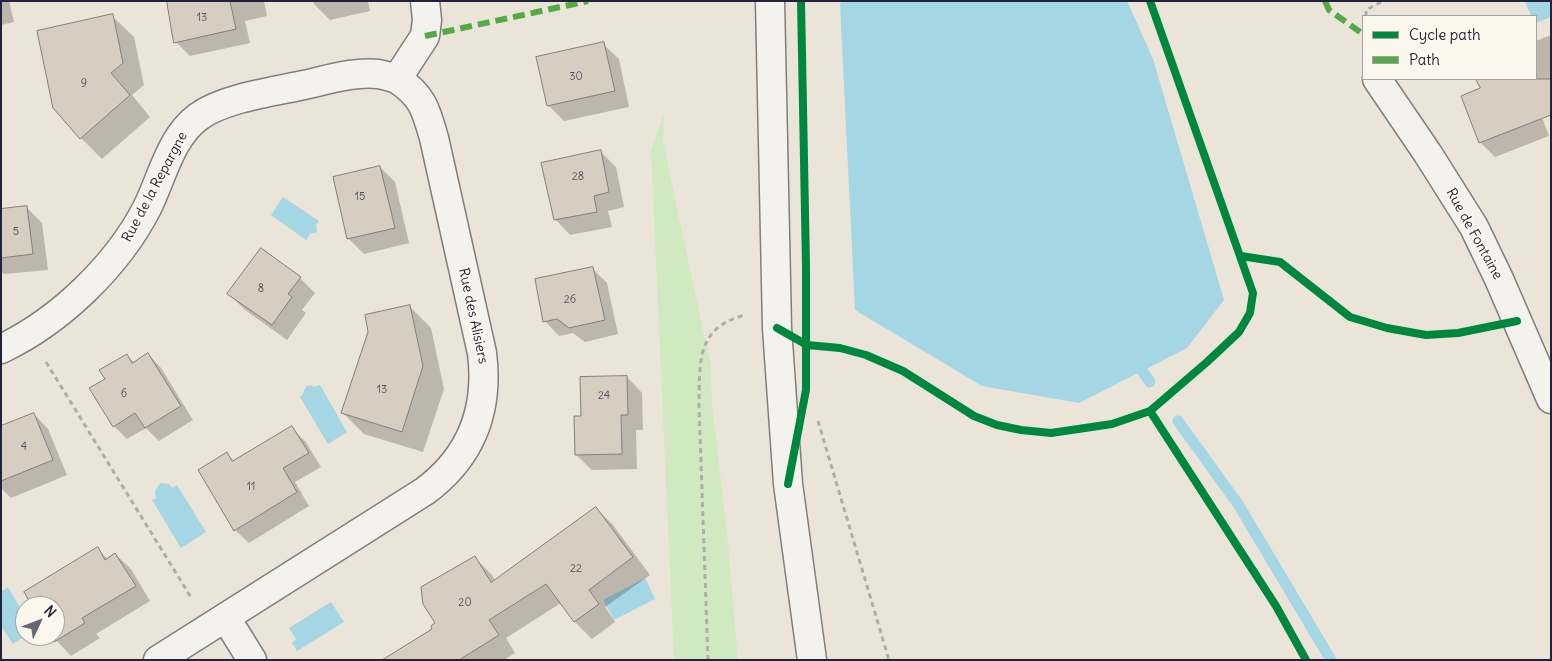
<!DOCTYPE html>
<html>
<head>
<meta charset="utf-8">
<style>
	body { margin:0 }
	#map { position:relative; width:1552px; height:661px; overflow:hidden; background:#ebe4d9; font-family:Delius,sans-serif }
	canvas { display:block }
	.frame { position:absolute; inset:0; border:2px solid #22223b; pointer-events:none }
	.legend { position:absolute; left:1362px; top:15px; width:175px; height:65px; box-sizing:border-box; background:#fbf7ec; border:1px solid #a4a2a5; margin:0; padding:6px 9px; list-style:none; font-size:15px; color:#22223b }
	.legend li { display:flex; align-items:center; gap:10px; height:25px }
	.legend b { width:25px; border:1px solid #a4a2a5 }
	.north { position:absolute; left:15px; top:596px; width:50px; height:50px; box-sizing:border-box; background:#fbf7ec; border:1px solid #a4a2a5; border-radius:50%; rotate:47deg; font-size:14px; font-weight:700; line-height:20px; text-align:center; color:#22223b }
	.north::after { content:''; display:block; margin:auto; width:18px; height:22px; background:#686672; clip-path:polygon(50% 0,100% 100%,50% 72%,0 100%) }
</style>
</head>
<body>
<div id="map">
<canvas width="1552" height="661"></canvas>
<div class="frame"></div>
<ul class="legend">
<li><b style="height:6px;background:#00873e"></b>Cycle path</li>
<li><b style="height:6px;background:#53aa46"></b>Path</li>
</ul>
<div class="north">N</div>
</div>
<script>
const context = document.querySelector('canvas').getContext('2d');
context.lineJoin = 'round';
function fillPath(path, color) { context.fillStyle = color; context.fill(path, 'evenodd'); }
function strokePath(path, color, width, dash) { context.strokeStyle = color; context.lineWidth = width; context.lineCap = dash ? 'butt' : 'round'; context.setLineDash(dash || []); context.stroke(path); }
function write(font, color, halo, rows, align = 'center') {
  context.font = font + ' Delius,sans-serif'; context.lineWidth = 4; context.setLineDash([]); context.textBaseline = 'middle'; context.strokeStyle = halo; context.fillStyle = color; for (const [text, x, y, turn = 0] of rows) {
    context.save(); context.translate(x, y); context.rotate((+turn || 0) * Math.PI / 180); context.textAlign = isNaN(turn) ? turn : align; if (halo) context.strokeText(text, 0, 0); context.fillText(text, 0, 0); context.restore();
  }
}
fillPath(new Path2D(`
	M664 114 663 142 711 367 712 403 728 543 738 660H674L651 150Z`), '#d1e9c1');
fillPath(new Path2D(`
	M842 1H1127L1153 59 1224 300 1187 348 1079 403 982 386 855 310 840 4Z
	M1525 1H1551V17L1536 23V16H1531Z
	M283 197 319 221 316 225 317 232 310 234 306 240 271 215Z
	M312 385 314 387 320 385 347 432 328 444 300 397 303 394 304 390 307 386Z
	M161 483 169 484 172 488 177 485 206 532 181 548 152 500 156 498C154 491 156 488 161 483Z
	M645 578 655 599 614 620 603 600Z
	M8 587 25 616V636L13 644 1 626V592Z
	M331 602 344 622 297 651 292 643 296 639 289 628Z`), '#a4d6e3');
fillPath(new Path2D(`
	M1 1H9L14 22 1 25Z
	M168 1H264L267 16 245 21 250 43 190 56 176 42Z
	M314 1H368L370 11 330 20 314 4Z
	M112 16 134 37 144 85 132 95 150 117 102 159 81 138Z
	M1551 35V99L1537 104 1549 136 1495 157 1480 142 1481 89 1477 79H1536V41Z
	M603 44 619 59 629 107 564 121 548 105Z
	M601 152 616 167 624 207 608 211 612 227 570 235 555 219Z
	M380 167 395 182 409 243 364 254 348 238Z
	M27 208 42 223 48 270 4 274 1 271V210Z
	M592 268 607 283 618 334 585 342 573 333 559 336 545 321Z
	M300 278 315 293 302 310 306 313 287 340 244 309 229 294Z
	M410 307 431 328 444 389 423 452 364 434 343 413Z
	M148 354 161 368 193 420 159 441 146 428 127 439 114 426 106 379 127 355 134 363Z
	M627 377 642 393 643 430H636L637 469 592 470 576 455 582 417Z
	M34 414 48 429 67 475 11 498 1 488V428Z
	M291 428 305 441 321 467 295 482 309 506 249 543 235 530 226 453 234 461Z
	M596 508 613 525 650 575 605 607 615 622 592 639 575 622 561 603 506 638 515 653 504 660H384L434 629 475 558 492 575 496 581Z
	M97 549 108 559 115 554 131 569 150 601 96 634 100 638 71 656 52 636H55Z`), '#0003');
strokePath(new Path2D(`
	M1134 359 1150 382
	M1178 421 1238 504 1331 660`), '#a4d6e3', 11);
const building = new Path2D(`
	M167 1H230L236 29 174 43Z
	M113 14 123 63 111 73 130 95 80 139 53 108 37 31Z
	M604 42 615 91 547 106 536 57Z
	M1476 79H1551V115L1479 143 1461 96 1480 88Z
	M601 150 609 192 594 196 597 212 554 220 541 163Z
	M380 166 395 228 347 239 333 177Z
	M27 206 33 254 1 258V209Z
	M261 248 301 277 288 294 292 297 272 325 227 294Z
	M593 267 605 320 569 328 557 319 543 322 535 279Z
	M410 305 423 366 402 432 341 413 368 332 365 315Z
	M148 353 181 406 145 428 135 413 113 427 89 388 105 379 99 370 127 354 132 363Z
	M627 376 628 415H621L622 454 575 455 574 416H581L580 377Z
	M34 413 53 460 1 481V426Z
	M292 426 309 453 283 468 297 492 234 531 198 470 227 452 232 461Z
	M596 507 633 557 589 590 599 604 574 622 546 584 489 620 499 635 459 660H382L432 629 431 626 435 623 423 604 421 587 475 556 491 582Z
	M98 547 105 560 115 553 136 586 82 618 85 623 54 642 51 636H55V606H32L24 592Z`);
fillPath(building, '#d7cdc0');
strokePath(building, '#817e7e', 1);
const minor = new Path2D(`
	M1377 79 1428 154 1474 227 1499 279 1551 399
	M1 349C60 321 117 266 147 208 162 178 170 138 198 117 222 99 270 92 299 86 324 81 353 71 378 74 384 75 391 77 397 79
	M226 618 252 660
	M158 660 425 491C472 456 489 409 482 353L434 138C426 110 423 96 397 79L425 36 427 20 425 1`);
const tertiary = new Path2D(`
	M770 1 777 328 788 484 812 660`);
strokePath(minor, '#817e7e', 31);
strokePath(tertiary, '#817e7e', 31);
strokePath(new Path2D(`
	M1366 16V10L1383 1
	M46 362 192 599
	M818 421 889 660
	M708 660 699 406C700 363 695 328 745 315`), '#afadac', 3, [5, 4]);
strokePath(minor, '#f4f2ed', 28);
strokePath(tertiary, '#f4f2ed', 28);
strokePath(new Path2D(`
	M1325 1 1329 10 1363 34
	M425 36 588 1`), '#53aa46', 6, [12, 6]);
strokePath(new Path2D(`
	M1241 256 1280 262 1350 317 1387 328 1426 335 1458 333 1517 321
	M777 328 807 345 840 348 866 355 903 371 974 416 997 425 1021 430 1051 433 1112 424 1150 411 1207 362 1239 332 1250 313 1253 293 1150 1
	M1150 411 1276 606 1306 660
	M788 484 806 390V266L801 1`), '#00873e', 8);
write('11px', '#4f4d5c', null, [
	["13",202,18],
	["30",576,77],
	["9",84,84],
	["28",578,177],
	["15",360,197],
	["5",16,232],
	["8",261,289],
	["26",570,300],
	["13",382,390],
	["6",124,394],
	["24",604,396],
	["4",24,447],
	["11",251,487],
	["22",576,569],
	["20",465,603]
]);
write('14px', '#22223b', '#fbf7ec', [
	["Rue de la Repargne",155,187,-62],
	["Rue de Fontaine",1474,234,61],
	["Rue des Alisiers",473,316,78]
]);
</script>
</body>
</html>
